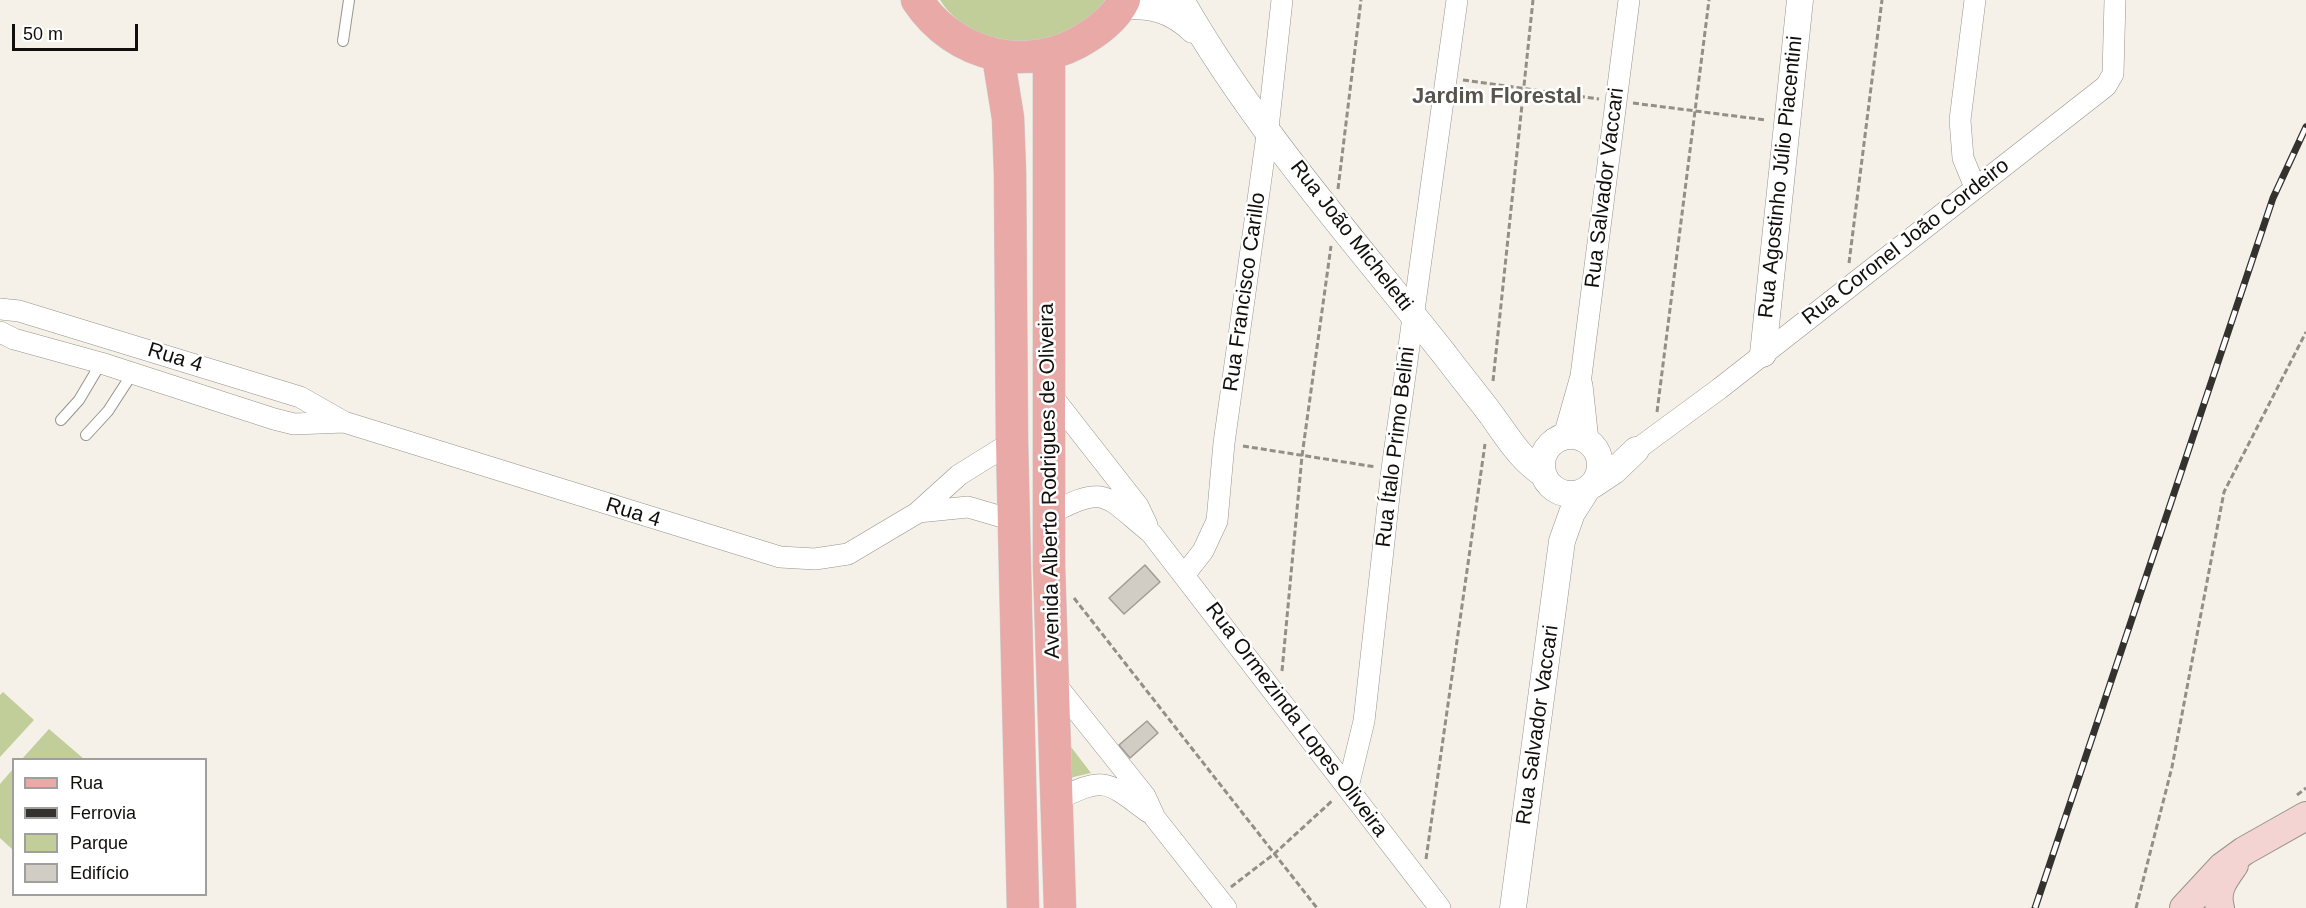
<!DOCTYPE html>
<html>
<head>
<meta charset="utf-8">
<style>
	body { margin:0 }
	#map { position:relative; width:2306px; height:908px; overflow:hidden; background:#f5f1e8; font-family:Arial,sans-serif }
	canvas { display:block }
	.legend { position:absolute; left:12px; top:758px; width:195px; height:138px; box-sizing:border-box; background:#fff; border:2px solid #9f9f9e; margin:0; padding:8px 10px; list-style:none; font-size:18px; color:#100f0c }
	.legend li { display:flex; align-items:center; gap:12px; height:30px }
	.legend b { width:30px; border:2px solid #9f9f9e }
	.scale { position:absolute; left:12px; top:24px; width:126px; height:27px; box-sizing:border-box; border:3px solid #100f0c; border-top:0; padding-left:8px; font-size:18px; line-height:21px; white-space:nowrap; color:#100f0c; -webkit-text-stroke:4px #fff; paint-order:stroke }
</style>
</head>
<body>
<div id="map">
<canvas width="2306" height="908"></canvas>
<ul class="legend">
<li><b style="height:8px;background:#e8a9a7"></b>Rua</li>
<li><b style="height:8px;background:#34322e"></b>Ferrovia</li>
<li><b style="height:16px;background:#c1ce9a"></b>Parque</li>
<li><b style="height:16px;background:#d2cdc4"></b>Edifício</li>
</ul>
<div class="scale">50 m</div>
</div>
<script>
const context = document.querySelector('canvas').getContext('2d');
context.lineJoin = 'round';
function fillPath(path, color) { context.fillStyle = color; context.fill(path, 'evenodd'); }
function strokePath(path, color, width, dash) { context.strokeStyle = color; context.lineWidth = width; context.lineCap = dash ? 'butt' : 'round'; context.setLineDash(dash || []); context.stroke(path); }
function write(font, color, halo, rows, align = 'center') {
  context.font = font + ' Arial,sans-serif'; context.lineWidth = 5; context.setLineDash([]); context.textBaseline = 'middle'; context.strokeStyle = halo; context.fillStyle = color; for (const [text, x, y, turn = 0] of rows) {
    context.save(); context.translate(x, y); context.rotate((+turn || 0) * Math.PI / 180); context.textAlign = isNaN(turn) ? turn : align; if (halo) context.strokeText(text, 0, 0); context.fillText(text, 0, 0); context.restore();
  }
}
fillPath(new Path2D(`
	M940 0H1105C1070 53 975 56 940 0Z
	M3 692 34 720 0 757V695Z
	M49 729 84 759H22Z
	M1065 739 1091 773 1069 778Z
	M13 769V850L0 838V784Z`), '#c1ce9a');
const building = new Path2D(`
	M1145 565 1160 582 1124 614 1109 598Z
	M1147 721 1158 733 1130 758 1119 745Z`);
fillPath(building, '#d2cdc4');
strokePath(building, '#a09c94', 1.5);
const service = new Path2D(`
	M343 41 349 0
	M61 420 79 400 101 363
	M86 435 108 411 132 374`);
const minor = new Path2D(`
	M1975 0 1960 120 1963 158 1975 187
	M0 309 19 311 300 397 344 422 780 557 815 559 848 554 917 513 959 475 1012 442
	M0 332 14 339 101 363 274 419 294 424 344 422
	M1582 385 1588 441
	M1048 391 1138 506 1147 525
	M1564 436 1581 376 1629 0
	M1636 450 1719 389 2106 86 2113 74 2115 0
	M918 512 968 507 1016 521
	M1050 514C1106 483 1105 496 1151 533L1440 908
	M1185 574 1203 551 1217 521 1224 443 1268 128 1282 0
	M1053 681 1145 796 1155 818 1226 908
	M1348 787 1364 721 1392 469 1457 0
	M1055 801C1104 776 1106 780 1148 812`);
const tertiary = new Path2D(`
	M1181 0C1254 128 1354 240 1445 355 1460 375 1475 393 1490 413 1507 436 1519 458 1543 474
	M1121 6C1151 5 1171 9 1193 30
	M1763 354 1800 0
	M1542 465a29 29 0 1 1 58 0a29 29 0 1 1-58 0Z
	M1593 485 1614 471 1636 450
	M1513 908 1562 541 1572 513 1586 491`);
const secondary = new Path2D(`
	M2184 908 2222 867 2244 851 2306 816
	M2220 908C2215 890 2224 879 2234 865`);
const primary = new Path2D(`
	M917 0C955 58 1031 75 1089 36 1103 27 1117 15 1124 0
	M1049 55V566L1060 908
	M998 56 1008 118 1010 173 1012 442 1023 908`);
strokePath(service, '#97938b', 12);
strokePath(minor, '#97938b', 22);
strokePath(tertiary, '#97938b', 27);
strokePath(secondary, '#97938b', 30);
strokePath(primary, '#cfcfce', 33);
strokePath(new Path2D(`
	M1463 80 1599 99
	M1633 103 1766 120
	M1338 189 1361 0
	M1849 263 1882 0
	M1493 381 1533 0
	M1657 412 1709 0
	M1243 446 1376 467
	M1074 598 1317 908
	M1282 671 1302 456 1331 246
	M2297 795 2306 788
	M1426 859 1485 444
	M1231 887 1274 854 1333 800
	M2136 908 2172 767 2224 492 2306 332`), '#918f88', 3, [6, 3]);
strokePath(service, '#fff', 10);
strokePath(minor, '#fff', 21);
strokePath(tertiary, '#fff', 26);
strokePath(secondary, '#f4d4d3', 28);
strokePath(primary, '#e8a9a7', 32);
const rail = new Path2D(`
	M2035 908 2273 198 2306 127`);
strokePath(rail, '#34322e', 7);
strokePath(rail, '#fff', 4.5, [14]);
write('21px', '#100f0c', '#fff', [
	["Rua Agostinho Júlio Piacentini",1781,177,-84],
	["Rua Salvador Vaccari",1605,188,-83],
	["Rua João Micheletti",1351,236,52],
	["Rua Coronel João Cordeiro",1906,242,-38],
	["Rua Francisco Carillo",1245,292,-82],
	["Rua 4",175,358,17],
	["Rua Ítalo Primo Belini",1396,447,-83],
	["Avenida Alberto Rodrigues de Oliveira",1050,481,-91],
	["Rua 4",633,513,17],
	["Rua Ormezinda Lopes Oliveira",1296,720,53],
	["Rua Salvador Vaccari",1538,725,-82]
]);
write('bold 22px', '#58544d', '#fff', [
	["Jardim Florestal",1497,97]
]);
</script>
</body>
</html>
